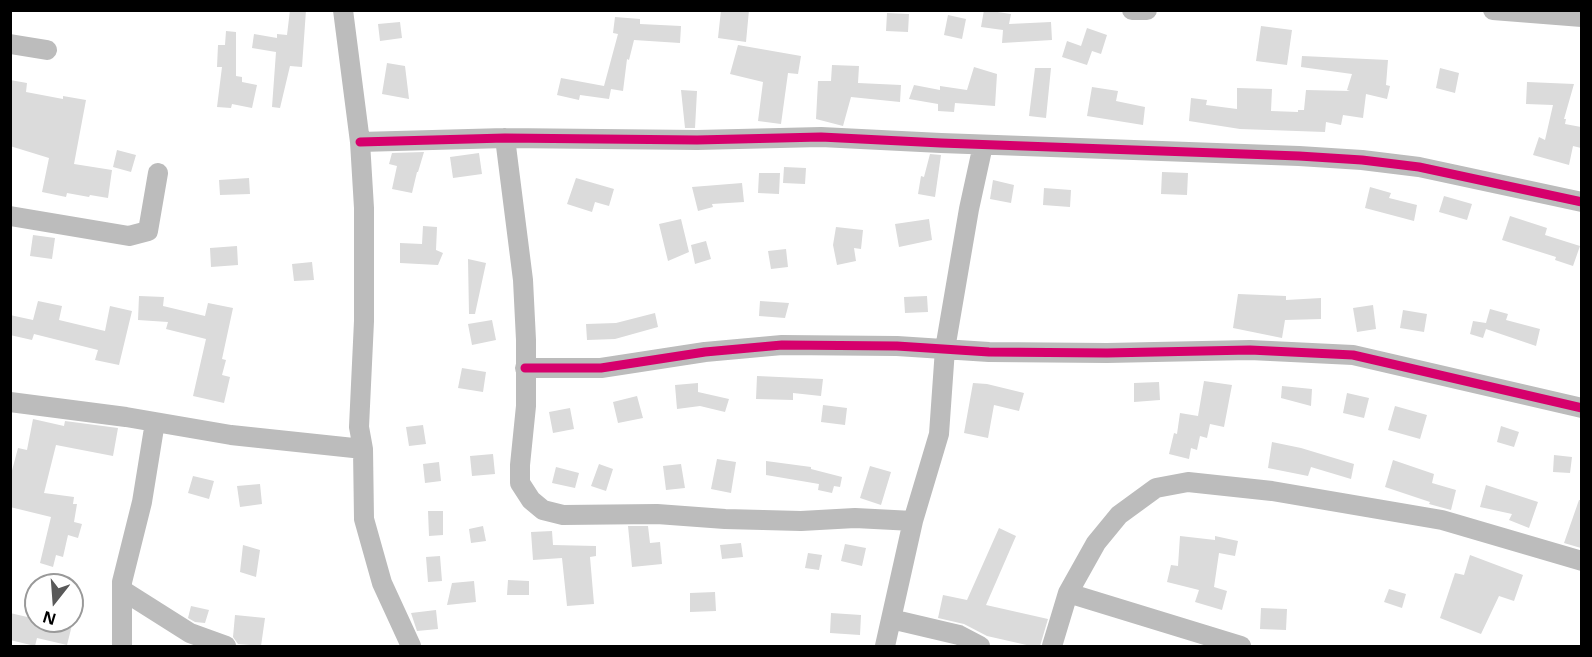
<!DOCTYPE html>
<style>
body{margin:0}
#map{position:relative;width:1592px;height:657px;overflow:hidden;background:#fff;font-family:"Noto Sans",sans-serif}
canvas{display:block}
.frame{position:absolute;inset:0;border:12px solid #000;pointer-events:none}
.north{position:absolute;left:24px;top:573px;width:60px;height:60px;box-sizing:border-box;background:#fff;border:2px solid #999;border-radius:50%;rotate:197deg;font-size:16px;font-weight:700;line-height:24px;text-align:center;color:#000}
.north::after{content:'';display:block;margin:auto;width:21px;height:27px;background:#595959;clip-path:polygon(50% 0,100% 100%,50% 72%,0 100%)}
</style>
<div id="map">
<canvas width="1592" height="657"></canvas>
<div class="frame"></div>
<div class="north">N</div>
</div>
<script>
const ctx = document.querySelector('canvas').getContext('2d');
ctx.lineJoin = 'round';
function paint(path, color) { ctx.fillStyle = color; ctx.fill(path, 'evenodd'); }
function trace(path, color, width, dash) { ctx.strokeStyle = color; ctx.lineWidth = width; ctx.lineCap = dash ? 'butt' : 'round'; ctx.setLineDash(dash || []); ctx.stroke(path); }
paint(new Path2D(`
 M290,10H306L302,67L290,66L280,108L272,107L276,52L252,48L254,34L277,38V34L287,35Z
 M721,10H749L746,42L718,38Z
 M984,10L1011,14L1009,24L1051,22L1052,40L1002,43L1003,30L981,27Z
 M887,13L909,14L908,32L886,31Z
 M948,15L966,19L962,39L944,35Z
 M615,17L640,19V24L681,26L680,43L634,40L629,60L627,59L623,91L611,89L609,99L580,95L579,100L557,95L561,78L604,86L618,34L613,33Z
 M400,22L402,38L380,41L378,24Z
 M1261,26L1292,30L1287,65L1256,61Z
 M1087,28L1107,35L1101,54L1092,51L1087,65L1062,57L1067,41L1081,46Z
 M226,31L236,32V76L242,77V82L257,85L252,108L232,104L231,108L217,107L222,67H217L218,45H225Z
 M738,45L801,56L798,74L788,73L781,124L758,121L763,82L730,74Z
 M1302,56L1388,60L1386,85L1390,86L1387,99L1366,94L1363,118L1343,115L1341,125L1326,122L1325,132L1240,129L1189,121L1191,98L1207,100L1206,105L1237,109V88L1272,89L1271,111L1298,112V110H1304L1306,90L1350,91L1347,90L1352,74L1301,67Z
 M387,63L405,66L409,99L382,94Z
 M832,65L859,66L858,83L901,85L900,102L851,97L843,126L816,119L818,81H831Z
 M974,67L997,74L995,106L955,103L954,112L938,111V104L909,99L914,85L940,90V86L967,90Z
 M1035,68H1051L1046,118L1029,116Z
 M1440,68L1459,73L1455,93L1436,88Z
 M10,80L27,83L26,92L63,99V96L86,100L74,164L112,170L108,198L90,195L89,197L67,193L66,197L42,192L49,158L10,146Z
 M1527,82L1574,84L1564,119H1566L1565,124L1581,127V148L1573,146L1569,165L1533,155L1539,137L1545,140L1553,105L1526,104Z
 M1092,87L1118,91L1116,101L1145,107L1143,125L1087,116Z
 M681,90L697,91L695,128H685Z
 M117,150L136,155L131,172L113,167Z
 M424,152L418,172H417L412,193L392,189L397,166L389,164L392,153Z
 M479,153L482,174L453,178L450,157Z
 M930,154L941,155L935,197L918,194L921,176L924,177Z
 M784,167L806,168L805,184L783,183Z
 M1162,172L1188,173L1187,195L1161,194Z
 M759,173H780L779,194L758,193Z
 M249,178L250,194L220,195L219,180Z
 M576,178L614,189L609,206L595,202L592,212L567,204Z
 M993,180L1014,185L1011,203L990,199Z
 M742,183L744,202L712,204L713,207L698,211L692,187Z
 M1370,187L1391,193L1389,198L1417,205L1414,221L1365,208Z
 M1044,188L1071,190L1070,207L1043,205Z
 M1444,196L1472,204L1467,220L1439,212Z
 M1510,216L1547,228L1545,235L1580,246L1573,266L1555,260L1556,257L1502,240Z
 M681,219L689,252L668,261L659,224Z
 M929,219L932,240L899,247L895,224Z
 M423,226L437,227L436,250L443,253L438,265L400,263V243L422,244Z
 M836,227L863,230L861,249L854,248L856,261L837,265L833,245Z
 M33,235L55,238L52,259L30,256Z
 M706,241L711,259L695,264L691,245Z
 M237,246L238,265L211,267L210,248Z
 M786,249L788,267L771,269L768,251Z
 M468,259L486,263L475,314H469Z
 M312,262L314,280L294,281L292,264Z
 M1238,294L1286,296V300L1321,298V319L1285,320L1282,338L1233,328Z
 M139,296L164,297L163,306L205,316L208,303L233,308L222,359L226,360L222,375L230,377L224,403L193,396L206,339L166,329L168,322L138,320Z
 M927,296L928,312L905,313L904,297Z
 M38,301L62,306L59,320L105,331L110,306L132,311L119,365L95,360L98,350L34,334L32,340L10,335V315L33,320Z
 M760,301L789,303L785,318L759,316Z
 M1373,305L1376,329L1357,332L1353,308Z
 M1490,309L1508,314L1506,320L1540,329L1536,346L1486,329L1483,338L1470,334L1473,321L1486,323Z
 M1403,310L1427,314L1424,332L1400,328Z
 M655,313L658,327L615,339L587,340L586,324L616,323Z
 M492,320L496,340L472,345L468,324Z
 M462,368L486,372L483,392L458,388Z
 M757,376L823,379L821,396L793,393V400L756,399Z
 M1204,381L1232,385L1224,427L1210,424L1207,438L1200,436L1197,450L1191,448L1189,459L1169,454L1174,433L1177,434L1180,413L1198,416Z
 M1159,382L1160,400L1134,402V383Z
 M698,383V392L729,399L725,412L700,406L677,409L675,385Z
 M973,383L987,384L1024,393L1019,411L994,405L988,438L964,433Z
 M1282,386L1312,389L1311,406L1281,398Z
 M1347,393L1369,398L1364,418L1343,413Z
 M637,396L643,418L618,423L613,402Z
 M823,405L847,408L845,425L821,422Z
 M1395,406L1427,415L1420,439L1388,430Z
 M570,408L574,429L553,433L549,412Z
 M33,419L64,426L65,421L118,428L113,456L56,445L44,493L74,497L73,504H77L74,522L82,524L78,538L68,535L63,557L56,555L53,567L40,563L51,517L10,507V478L18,448L27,450Z
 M423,425L426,444L409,446L406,427Z
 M1501,426L1519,432L1514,447L1497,442Z
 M1272,442L1301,448L1354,464L1351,479L1311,467L1308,476L1268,468Z
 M493,454L495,474L472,476L470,456Z
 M1554,455L1572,457L1570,473L1553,472Z
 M717,459L736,462L731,493L711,489Z
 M1393,460L1434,474L1432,483L1456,490L1451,510L1429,504L1430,502L1385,487Z
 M766,461L811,467V469L842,477L840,487L834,486L832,493L818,490L819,484L766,475Z
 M439,462L441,481L425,483L423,464Z
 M599,464L613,469L606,491L591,486Z
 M681,464L685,488L666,490L663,466Z
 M870,466L891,472L881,505L860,498Z
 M556,467L579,473L575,488L552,483Z
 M193,476L214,481L209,499L188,493Z
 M260,484L262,504L240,507L237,486Z
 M1486,485L1538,502L1529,528L1509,520L1512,514L1480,507Z
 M1579,500H1581V548L1564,543Z
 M428,511H443V535L429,536Z
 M483,526L486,541L471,543L469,529Z
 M628,526H648L650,543L660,542L662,564L632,567Z
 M999,528L1016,536L986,605L1048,619L1040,646H1031L987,636L964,624L938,618L943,595L967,600Z
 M552,531L553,545L596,546V556L590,557L594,604L567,606L562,558L533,560L531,532Z
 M1180,536L1215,540V536L1238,541L1235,556L1219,553L1214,587L1227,591L1222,610L1195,602L1199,590L1167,582L1171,565L1178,566Z
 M741,543L743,557L722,559L720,545Z
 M845,544L866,548L862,566L841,561Z
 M243,545L260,550L256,577L240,572Z
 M808,553L822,555L819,570L805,568Z
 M1470,555L1523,575L1514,601L1499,596L1481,634L1440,618L1455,573L1464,575Z
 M440,556L442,581L428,582L426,557Z
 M508,580L529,581V595H507Z
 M474,581L476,602L447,605L452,583Z
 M1389,589L1406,594L1402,608L1384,602Z
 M715,592L716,611L690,612V593Z
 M191,606L209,610L205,623L195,622L188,618Z
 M1261,608L1287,609L1286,630L1260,629Z
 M436,610L438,629L417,631L411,613Z
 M10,613L36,619V621H73L67,645L37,638L35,646L10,640Z
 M831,613L861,615L860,635L830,633Z
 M235,615L265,618L261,646L238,644L233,637Z`), '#dbdbdb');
trace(new Path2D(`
 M343,10L360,142L364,208V321L359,427L363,449L364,519L382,583L411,646
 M1132,10H1147
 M1493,10L1582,17
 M10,44L47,50
 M505,138L523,280L526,340V406L520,465V483L531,500L543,510L563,515L657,514L725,519L801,521L855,518L913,521
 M360,142L505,138L697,140L821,137L941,143L1299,156L1362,160L1419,167L1582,202
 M10,216L129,236L148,231L158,173
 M525,368H601L705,352L782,345L897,346L989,352L1107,353L1250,350L1353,355L1582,408
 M10,402L126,417L231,435L363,449
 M122,590L190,633L226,646
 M1068,593L1241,646
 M891,619L959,635L980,646
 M122,646V582L142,502L155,422
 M885,646L913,521L939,434L945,349L969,209L983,145
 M1052,646L1068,593L1096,543L1119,515L1156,488L1188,482L1272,491L1442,520L1582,561`), '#bcbcbc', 20);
trace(new Path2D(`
 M360,142L505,138L697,140L821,137L941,143L1299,156L1362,160L1419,167L1582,202
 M525,368H601L705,352L782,345L897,346L989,352L1107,353L1250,350L1353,355L1582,408`), '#d6006c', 9);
</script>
